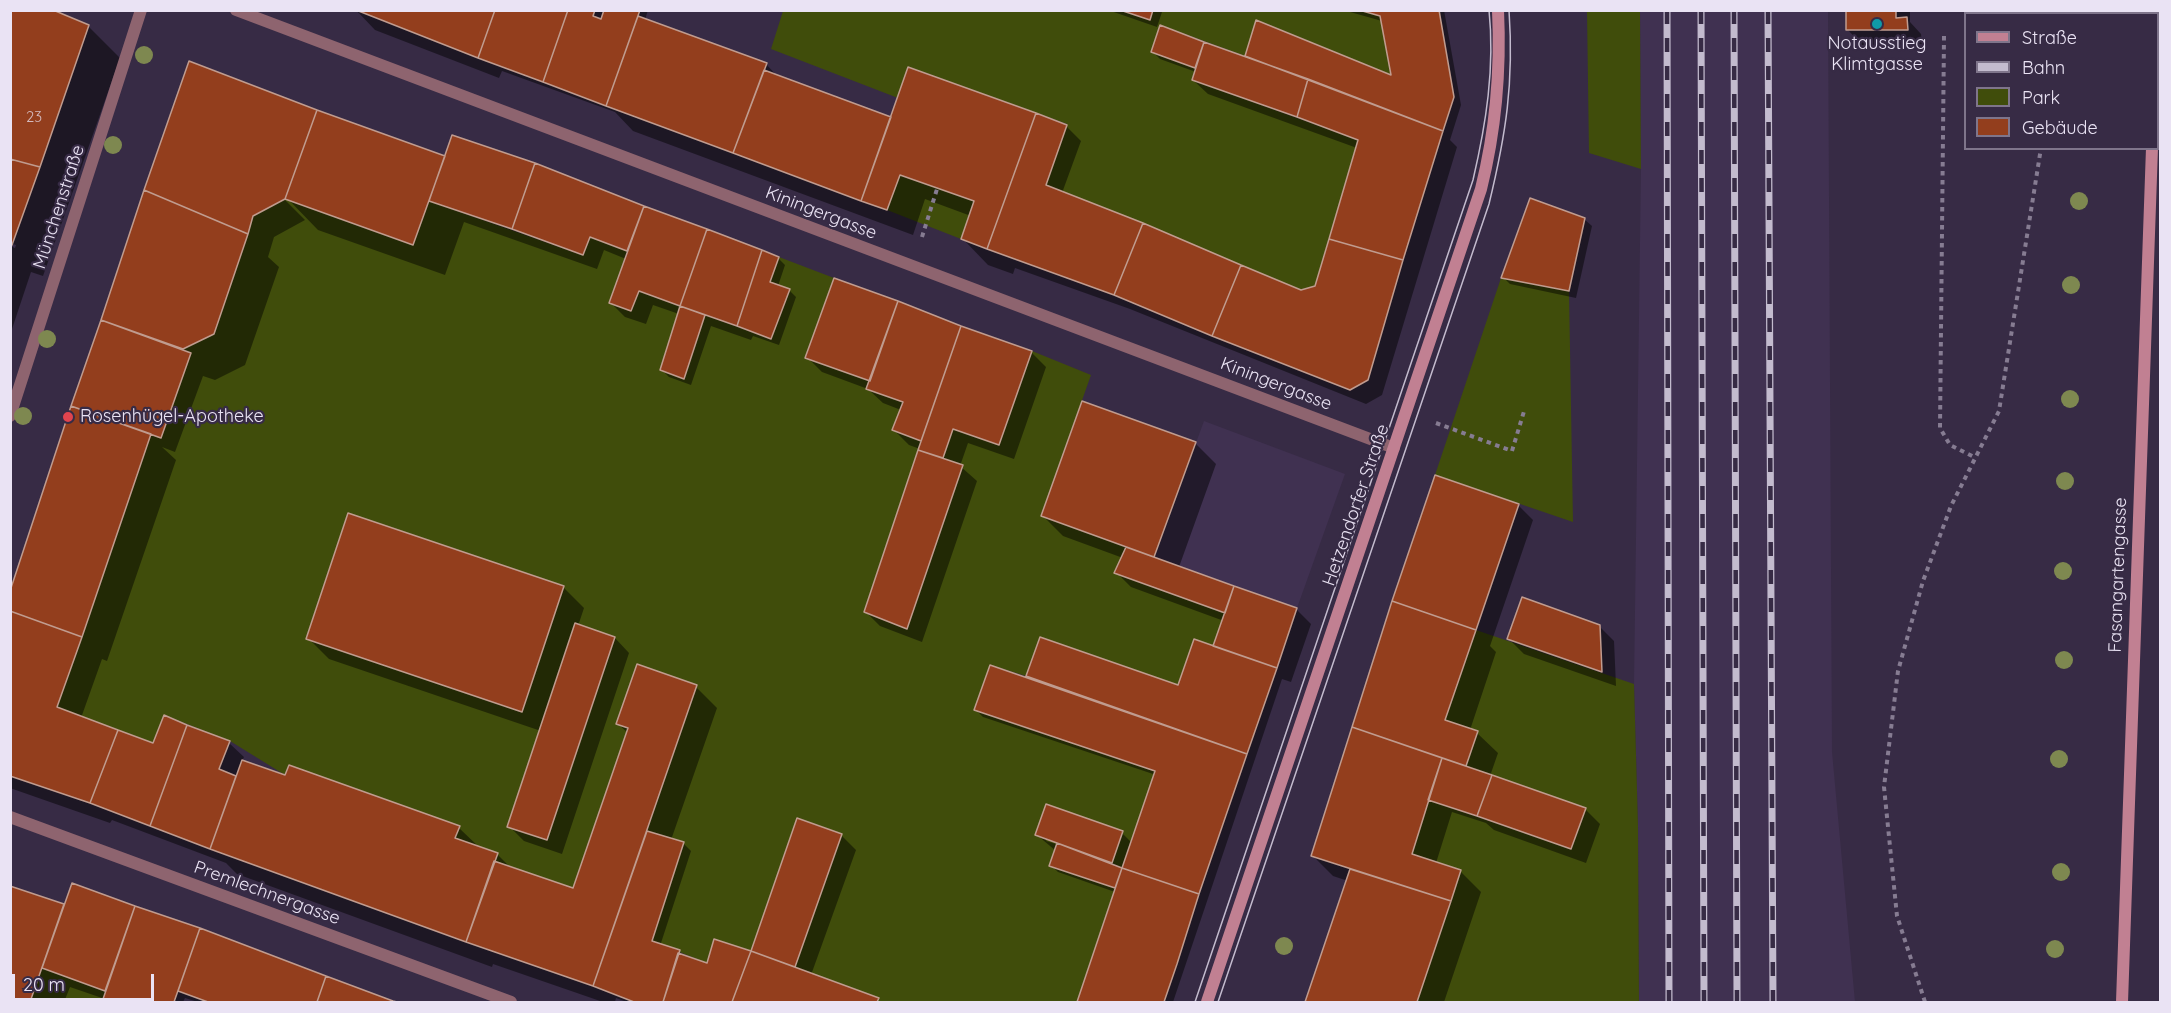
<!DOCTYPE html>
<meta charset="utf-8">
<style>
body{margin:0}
#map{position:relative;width:2171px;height:1013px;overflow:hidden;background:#372b45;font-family:Quicksand,sans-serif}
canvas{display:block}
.frame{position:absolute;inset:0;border:12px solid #eae3f4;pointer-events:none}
.legend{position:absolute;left:1964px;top:12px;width:195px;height:138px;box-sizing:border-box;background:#372b45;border:2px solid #7f758b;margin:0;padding:8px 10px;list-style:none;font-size:18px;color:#eae3f4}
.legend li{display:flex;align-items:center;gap:12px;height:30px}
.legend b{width:30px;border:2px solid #7f758b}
.scale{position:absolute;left:12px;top:974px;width:142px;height:27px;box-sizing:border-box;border:3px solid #eae3f4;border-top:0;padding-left:8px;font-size:18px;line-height:21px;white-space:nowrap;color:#eae3f4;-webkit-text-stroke:4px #372b45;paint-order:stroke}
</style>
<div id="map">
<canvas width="2171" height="1013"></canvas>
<div class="frame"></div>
<ul class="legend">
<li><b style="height:8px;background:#c18092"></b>Straße</li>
<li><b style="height:8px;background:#c3bbce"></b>Bahn</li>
<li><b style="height:16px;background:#404d0b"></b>Park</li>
<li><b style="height:16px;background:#933e1d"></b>Gebäude</li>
</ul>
<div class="scale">20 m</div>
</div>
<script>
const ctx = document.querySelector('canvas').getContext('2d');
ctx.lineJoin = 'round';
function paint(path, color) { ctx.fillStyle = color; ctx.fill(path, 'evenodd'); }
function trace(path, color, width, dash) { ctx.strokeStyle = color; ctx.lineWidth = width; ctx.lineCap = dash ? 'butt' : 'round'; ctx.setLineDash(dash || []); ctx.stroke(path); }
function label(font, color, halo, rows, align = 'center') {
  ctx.font = font + ' Quicksand,sans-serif'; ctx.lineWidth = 4.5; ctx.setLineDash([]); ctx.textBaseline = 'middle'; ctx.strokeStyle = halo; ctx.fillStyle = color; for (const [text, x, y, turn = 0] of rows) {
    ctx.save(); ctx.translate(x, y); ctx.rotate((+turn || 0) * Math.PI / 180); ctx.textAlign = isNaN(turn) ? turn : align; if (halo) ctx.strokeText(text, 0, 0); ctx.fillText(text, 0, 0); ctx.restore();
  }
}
paint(new Path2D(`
 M1640,11H1828L1832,752L1855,1002H1639L1638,826L1634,684L1641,169Z
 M1204,421L1345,474L1297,608L1154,557Z`), '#403151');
paint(new Path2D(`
 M1120,10L1150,20L1153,10H1359L1380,16L1391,75L1257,20L1245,56L1160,25L1151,52L1195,68L1192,80L1358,140L1315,286L1301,290L1046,185L1067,124L909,67L898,98L771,49L783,11Z
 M1587,11H1640L1641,169L1589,153Z
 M900,175L974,201L961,239L887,210Z
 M285,199L413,245L429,201L582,255L590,237L627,251L609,303L639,291L680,306L660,370L684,378L705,315L771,339L790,289L770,282L779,257L834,278L870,381L903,402L892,430L921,441L864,611L907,629L963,465L943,458L953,429L1032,351L1091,375L1041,516L1126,547L1115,573L1225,613L1213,646L1194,639L1178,685L1040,637L1026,676L990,665L975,710L1155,771L1122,868L1112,863L1046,805L1035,835L1057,843L1050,866L1115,888L1077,1002H877L879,998L795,967L842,834L798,818L751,951L714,939L707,963L652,941L684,842L647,831L697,686L617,724L628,728L573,888L494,861L455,838L460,827L289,765L285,775L230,741L164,715L153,743L57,707L151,434L161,437L191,353L183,349L214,334L253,216ZM348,513L564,586L522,711L306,638ZM575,623L615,637L547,840L508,827Z
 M1501,278L1569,291L1573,522L1435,475Z
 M1476,630L1634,684L1638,826L1639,1002H1417L1461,870L1412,854L1428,800L1571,849L1586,808L1466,766L1478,731L1445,720Z
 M42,968L105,991L103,1002H30Z`), '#404d0b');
paint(new Path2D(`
 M356,10H648L645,20L766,64L778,77L892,119L1066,126L1081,141L1062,193L1301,291L1316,287L1357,148L1208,94L1193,80L1196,72L1160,59L1152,51L1161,27L1253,62L1247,56L1393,77L1382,21L1343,10H1444L1461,105L1450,140L1457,147L1382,395L1366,404L1130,309L1015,268L1013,274L988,265L963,239L971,216L925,199L913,235L633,131L615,112L502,71L499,78L375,30Z
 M1108,10H1161L1162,12L1157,27Z
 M1848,10H1910V22L1921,34L1922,44L1862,45L1848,30Z
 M88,26L120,58L43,276L31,272L10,335V246L15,248L16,245L10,243Z
 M453,137L778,258L785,265L778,286L789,290L796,297L779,345L753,336L751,340L711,326L691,385L669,377L662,370L679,314L653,305L646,324L625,317L611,303L626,259L604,250L597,269L464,222L445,275L318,230L286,197H282L305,220L274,237L268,257L279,267L245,365L215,380L203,376L175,452L162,447L176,460L107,661L102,659L81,718L154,745L229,743L244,757L242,761L459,828L480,848L497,854L511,868L573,890L628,733L618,724L696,687L717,708L671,840L683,843L691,851L660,946L708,965L751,953L798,820L841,835L856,850L811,975L881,1002H627L616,998L615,1002H603L493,964L492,967L237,874L226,863L112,820L110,823L10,788V595L145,191L445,158Z
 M1584,219L1592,226L1576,298L1510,284L1503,277Z
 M835,280L1031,352L1046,367L1014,459L968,443L960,466L977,481L922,642L880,626L865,611L920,449L909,445L894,430L901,410L883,403L868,389L822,372L807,357Z
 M1195,443L1216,464L1179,567L1296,609L1311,624L1291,682L1282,679L1173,1002H1078L1115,892L1058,872L1051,865L1056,851L1037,835L1122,833L1132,843L1156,775L983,717L976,710L991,667L1027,678L1041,639L1179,687L1214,648L1224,621L1131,587L1116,572L1123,558L1063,536L1042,515ZM1047,838L1059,842V845L1046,841Z
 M1518,505L1533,520L1490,646L1496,652L1470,730L1477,733L1498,753L1490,776L1585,809L1600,824L1586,863L1494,830L1486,823L1452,812L1436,863L1461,872L1481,892L1444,1002H1306L1348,881L1333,876L1312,855L1394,602Z
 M563,587L584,608L578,626L615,638L629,653L562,854L524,841L509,826L541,731L329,659L308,638Z
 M1599,626L1614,641L1616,686L1524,654L1509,639Z
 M73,885L393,1002H198L185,998L183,1002H105V999L70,987L64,1002H10V887L65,908Z`), '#0007');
const building = new Path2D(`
 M10,10H53L89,25L40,167L10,159Z
 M356,10H495L478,58Z
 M495,10H568L543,82L478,58Z
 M568,10H595L593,16L601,19L604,10H640L606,106L543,82Z
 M1120,10H1153L1150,20Z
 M1359,10H1439L1454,97L1443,131L1245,56L1256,20L1391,75L1380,16Z
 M1846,10H1896V18L1907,17L1908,30H1846Z
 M638,16L767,63L733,153L606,106Z
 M1160,25L1204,42L1195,68L1151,52Z
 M1204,42L1308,79L1297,117L1192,80Z
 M189,61L317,110L285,199L253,216L248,234L144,190Z
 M908,67L1036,113L987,249L961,239L974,201L900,175L887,210L861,201Z
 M764,70L891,117L861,201L733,153Z
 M1308,79L1443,131L1403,260L1329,239L1358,140L1297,117Z
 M317,110L445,156L413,245L285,199Z
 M1036,113L1067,125L1046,185L1143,223L1114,295L987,249Z
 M452,135L535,163L512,229L429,201Z
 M10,159L40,167L12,245H10Z
 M535,163L644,206L627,251L590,237L583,255L512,229Z
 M144,190L248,234L214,334L183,349L101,320Z
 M1530,198L1585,218L1569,291L1501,278Z
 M644,206L707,229L680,306L639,291L631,311L609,303Z
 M1143,223L1241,265L1212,336L1114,295Z
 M707,229L762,250L737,326L680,306Z
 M1329,239L1403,260L1368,380L1350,390L1212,336L1241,265L1301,290L1315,286Z
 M762,250L779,257L770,282L790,289L771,339L737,326Z
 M834,278L898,301L870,381L805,358Z
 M898,301L961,326L921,441L892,430L903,402L866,389Z
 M680,306L705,315L684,379L660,370Z
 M101,320L191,353L161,438L71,406Z
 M961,326L1032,351L999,445L953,429L943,458L918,450Z
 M1082,401L1196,442L1154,557L1041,516Z
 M71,406L151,434L82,637L10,611V591Z
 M918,450L963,465L907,629L864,612Z
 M1435,475L1519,504L1476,630L1392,601Z
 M348,513L564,586L522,712L306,639Z
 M1126,547L1234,586L1225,613L1114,573Z
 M1234,586L1297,608L1277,668L1213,646Z
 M1522,597L1600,625L1602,672L1507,639Z
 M1392,601L1476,630L1445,720L1478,731L1466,766L1352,727Z
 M10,611L82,637L57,707L118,730L90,803L10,776Z
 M575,623L615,637L547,840L507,827Z
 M1040,637L1178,685L1194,639L1277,668L1247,754L1026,676Z
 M637,664L697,685L593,986L466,942L494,861L573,888L628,728L616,724Z
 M990,665L1247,754L1199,894L1122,868L1155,771L974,710Z
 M164,715L187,725L150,826L90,803L118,730L153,743Z
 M187,725L230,741L219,769L236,776L210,849L150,826Z
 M1352,727L1442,758L1412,854L1461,870L1451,901L1311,856Z
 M1442,758L1492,775L1477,816L1428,800Z
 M242,760L285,775L289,765L460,826L455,838L498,853L466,942L210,849Z
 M1492,775L1586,808L1571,849L1477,816Z
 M1046,804L1123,831L1112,863L1035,835Z
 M797,818L842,834L795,967L751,951Z
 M647,831L684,842L652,941L680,950L663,1002H634L593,986Z
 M1057,843L1122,868L1115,888L1049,866Z
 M1122,868L1199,894L1177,964L1164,1002H1077Z
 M1350,869L1451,901L1417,1002H1305Z
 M72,883L135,906L105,991L42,968Z
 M10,886L64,904L30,1002H10Z
 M135,906L200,928L174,1002H102Z
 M200,928L326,976L317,1002H208L178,991Z
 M714,939L751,951L732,1002H663L678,953L707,963Z
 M751,951L879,998L877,1002H732Z
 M326,976L393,1001L397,1002H317Z`);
paint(building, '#933e1d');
trace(building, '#c09c8f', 1.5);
trace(new Path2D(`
 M2039,10V14
 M1944,36L1940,428L1950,445L1974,457
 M922,237L937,189
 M1436,423L1512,451L1525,408
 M1925,1002L1897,916L1884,787L1898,671L1923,581L1951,506L1999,411L2041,148`), '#867c92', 4, [4.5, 4.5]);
trace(new Path2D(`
 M236,10L1394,448
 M10,416L141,10
 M10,817L511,1002`), '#8e646f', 12);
trace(new Path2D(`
 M2158,104L2160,83
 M1207,1002L1481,189C1496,129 1501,72 1498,10
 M2122,1002L2152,148`), '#c18092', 12);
trace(new Path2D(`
 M1195,1002L1473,180C1486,124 1495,68 1489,10
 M1218,1002L1489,204C1506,134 1514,83 1509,10`), '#c3bbce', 1.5);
const rail = new Path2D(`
 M1667,10L1669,1002
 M1701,10L1704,1002
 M1734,10L1737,1002
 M1768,10L1773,1002`);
trace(rail, '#c3bbce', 7);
trace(rail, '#372b45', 4.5, [14]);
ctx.fillStyle = '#7e8850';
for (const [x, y] of [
 [144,55],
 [113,145],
 [2079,201],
 [2071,285],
 [47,339],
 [2070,399],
 [23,416],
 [2065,481],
 [2063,571],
 [2064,660],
 [2059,759],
 [2061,872],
 [1284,946],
 [2055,949]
]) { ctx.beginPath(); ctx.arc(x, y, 9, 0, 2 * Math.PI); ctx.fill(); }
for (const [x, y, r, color] of [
 [1877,24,6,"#0f9aa8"],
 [68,417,6,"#e0444e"]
]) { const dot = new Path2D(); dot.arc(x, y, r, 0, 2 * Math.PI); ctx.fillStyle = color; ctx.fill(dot); trace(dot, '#372b45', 2); }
label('15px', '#d4babe', null, [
 ["23",34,117]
]);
label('18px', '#eae3f4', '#372b45', [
 ["Notausstieg",1877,44],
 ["Klimtgasse",1877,65],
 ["Rosenhügel-Apotheke",80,417,"left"]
]);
label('18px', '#eae3f4', '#372b45', [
 ["Münchenstraße",59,207,-72],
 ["Kiningergasse",821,213,21],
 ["Kiningergasse",1276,384,21],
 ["Hetzendorfer Straße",1356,505,-71],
 ["Fasangartengasse",2118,575,-88],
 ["Premlechnergasse",267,893,20]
]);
</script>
